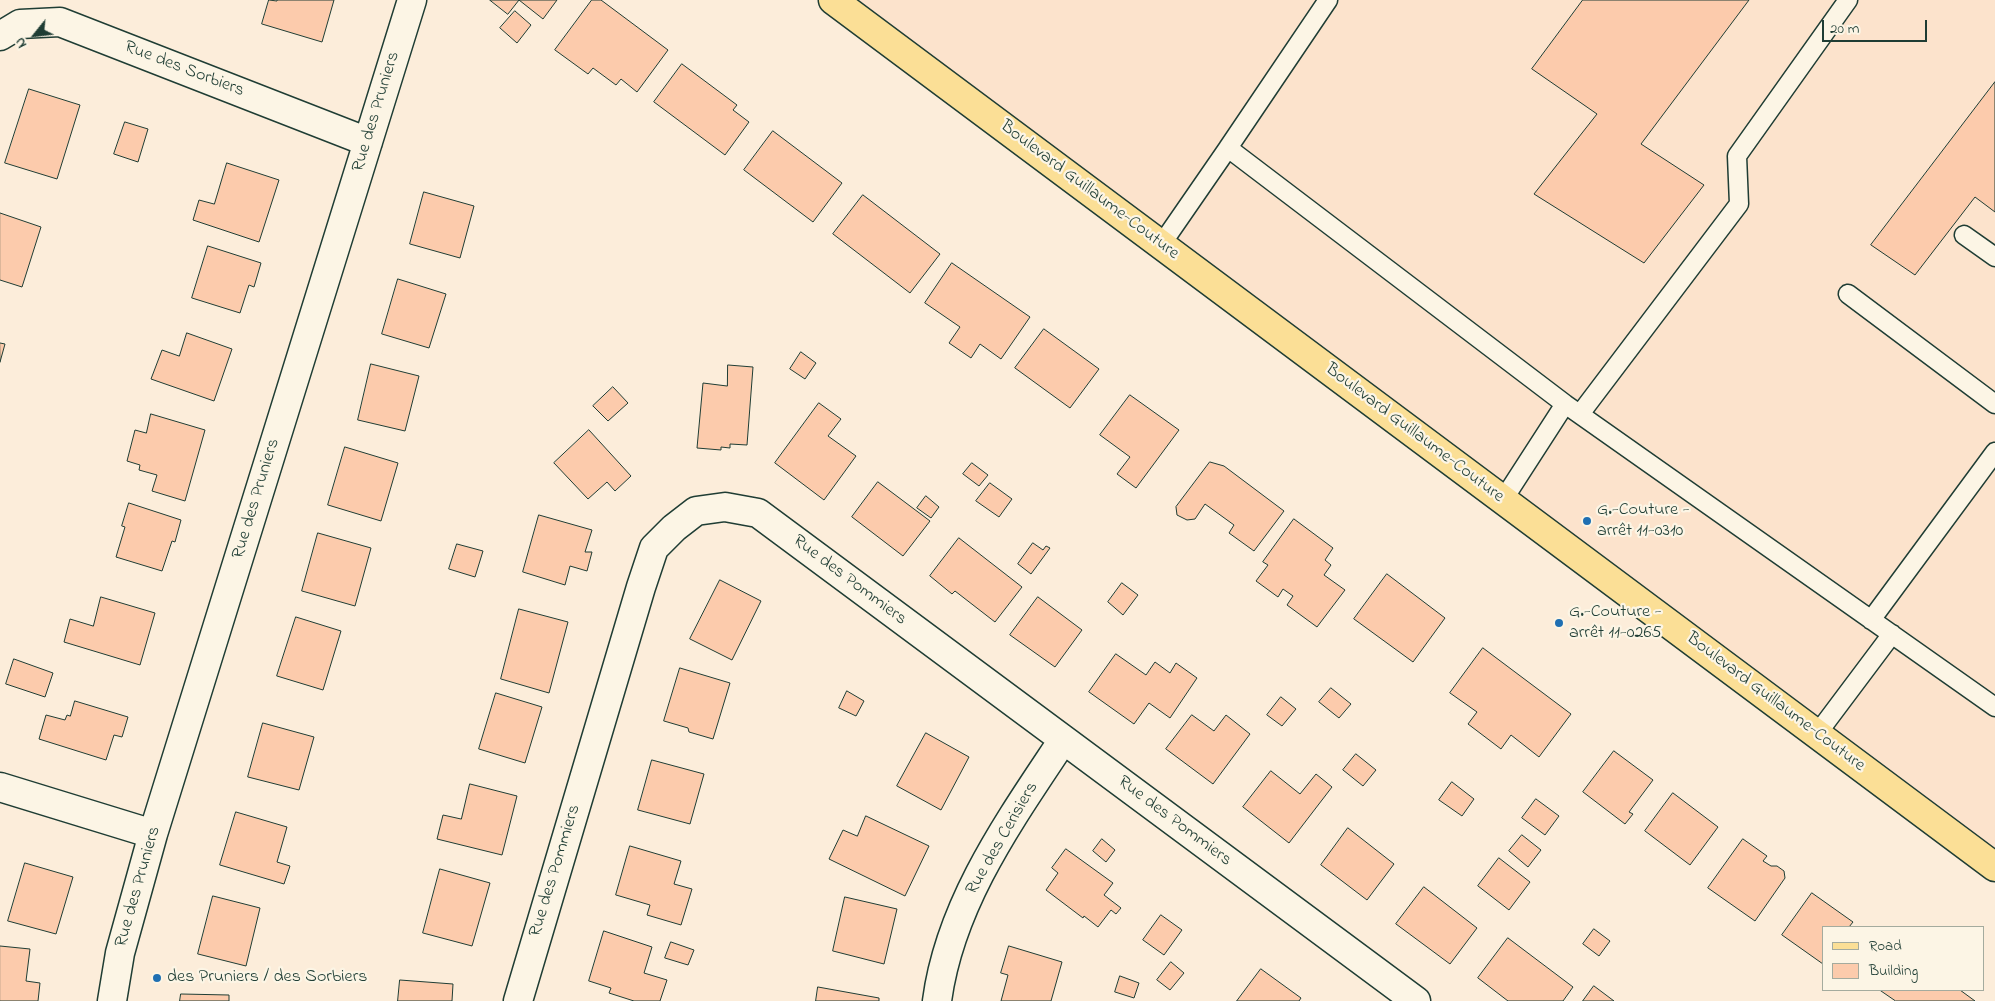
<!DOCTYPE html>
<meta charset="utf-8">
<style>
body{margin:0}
#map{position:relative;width:1995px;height:1001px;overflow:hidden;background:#fcedda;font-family:"Indie Flower",sans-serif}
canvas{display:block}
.legend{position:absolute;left:1822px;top:926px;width:162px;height:65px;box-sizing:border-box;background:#fcf5e5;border:1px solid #a4ab9e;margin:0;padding:6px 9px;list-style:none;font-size:15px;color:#1f3d34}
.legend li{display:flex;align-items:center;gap:10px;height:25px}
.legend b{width:25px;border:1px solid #a4ab9e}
.north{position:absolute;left:10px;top:10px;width:50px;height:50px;-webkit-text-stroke:4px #fcf5e5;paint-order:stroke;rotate:241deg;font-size:14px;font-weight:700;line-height:20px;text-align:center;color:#1f3d34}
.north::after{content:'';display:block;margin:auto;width:18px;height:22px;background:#1f3d34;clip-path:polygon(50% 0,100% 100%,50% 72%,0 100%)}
.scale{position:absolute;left:1822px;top:20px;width:105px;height:22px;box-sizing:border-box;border:2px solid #1f3d34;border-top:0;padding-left:6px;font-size:15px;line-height:18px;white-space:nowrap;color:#1f3d34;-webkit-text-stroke:4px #fcf5e5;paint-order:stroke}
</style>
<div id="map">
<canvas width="1995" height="1001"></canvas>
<ul class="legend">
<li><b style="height:6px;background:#fbdf96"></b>Road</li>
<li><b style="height:14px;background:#fccbac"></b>Building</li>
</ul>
<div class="north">N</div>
<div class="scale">20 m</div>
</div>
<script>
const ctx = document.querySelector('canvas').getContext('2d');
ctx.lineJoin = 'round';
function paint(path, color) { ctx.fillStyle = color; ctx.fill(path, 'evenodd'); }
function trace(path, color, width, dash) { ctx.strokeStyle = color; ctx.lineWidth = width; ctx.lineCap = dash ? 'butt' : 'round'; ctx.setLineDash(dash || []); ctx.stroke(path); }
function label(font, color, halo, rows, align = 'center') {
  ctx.font = font + ' "Indie Flower",sans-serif'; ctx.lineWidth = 4.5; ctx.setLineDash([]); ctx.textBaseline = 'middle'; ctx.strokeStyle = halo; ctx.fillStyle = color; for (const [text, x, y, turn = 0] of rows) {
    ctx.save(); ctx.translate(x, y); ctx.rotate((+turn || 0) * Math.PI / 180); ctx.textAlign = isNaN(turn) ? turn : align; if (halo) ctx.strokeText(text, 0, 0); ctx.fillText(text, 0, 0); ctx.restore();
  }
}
paint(new Path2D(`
 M833,0H1995V867Z`), '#fce3cc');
const building = new Path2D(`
 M269,0L277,1V0H334L322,42L262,24Z
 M490,0H557L543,19L519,0L508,14Z
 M592,0H601L668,50L637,92L621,79L616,85L593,68L588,74L555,50Z
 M1583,0H1749L1641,144L1704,185L1644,263L1534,194L1597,114L1532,69Z
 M515,11L531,25L517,43L500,28Z
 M682,64L737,105L733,110L749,122L725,155L654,102Z
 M1995,82V212L1975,197L1915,275L1871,245Z
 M29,89L80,105L57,179L5,163Z
 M125,122L148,129L138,162L114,154Z
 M773,131L842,183L813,222L744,170Z
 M227,163L279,180L259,242L193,220L199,200L214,204Z
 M424,192L474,206L460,258L410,244Z
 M863,195L940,254L910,293L833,234Z
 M0,213L41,227L22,287L0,280Z
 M208,246L261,263L254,287L249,285L240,313L192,298Z
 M952,263L1030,317L1001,359L980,344L971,358L949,343L960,327L925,303Z
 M398,279L446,294L429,348L382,334Z
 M1044,329L1099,369L1070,408L1015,368Z
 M187,333L232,349L214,401L151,379L162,350L179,356Z
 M0,343L5,344L0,362Z
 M801,352L816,363L805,379L790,369Z
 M371,364L419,376L405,431L358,420Z
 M728,365L753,367L747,445L730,444V448L721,447V450L697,448L703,383L727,386Z
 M613,387L628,403L608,421L593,406Z
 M1130,395L1179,430L1136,488L1117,474L1130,457L1100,435Z
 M819,403L841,419L828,436L856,456L824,500L775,463Z
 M151,414L205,430L185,501L152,491L157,475L139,470L140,465L127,461L135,430L146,433Z
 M589,430L631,476L615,491L607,482L588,499L554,463Z
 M345,447L398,463L381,521L328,505Z
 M1210,462L1224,466L1284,511L1254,551L1229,533L1234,525L1205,504L1195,519L1187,520L1177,515L1176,507Z
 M972,463L988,475L979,486L963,474Z
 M878,482L930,521L903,556L852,517Z
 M990,483L1012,499L999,517L976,501Z
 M926,496L939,507L931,518L917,508Z
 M129,503L181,520L175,542L172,541L162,571L116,557L125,527L122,526Z
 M539,515L592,530L585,552H592L587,571L570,566L565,585L523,572Z
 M1294,519L1333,548L1325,560L1331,565L1324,575L1345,590L1317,627L1287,605L1293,596L1283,589L1278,597L1256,581L1268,565L1263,562Z
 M318,533L371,548L355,606L302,591Z
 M959,538L1022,587L995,622L955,591L952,594L930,576Z
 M1033,543L1043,550L1046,546L1050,548L1031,574L1018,564Z
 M457,544L483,551L475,577L449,569Z
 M1387,574L1445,618L1413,662L1354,619Z
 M720,580L761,601L732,660L690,639Z
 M1122,583L1138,595L1123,615L1108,602Z
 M101,597L155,613L140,665L64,642L70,619L93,626Z
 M1038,597L1082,630L1055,667L1010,635Z
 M519,609L568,622L549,693L501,679Z
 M296,617L341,631L323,690L277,676Z
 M1483,648L1571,714L1539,757L1511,735L1501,749L1468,724L1477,712L1450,693Z
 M1116,654L1146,675L1155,662L1170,673L1176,663L1197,678L1170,718L1149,703L1134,724L1089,692Z
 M14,659L53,673L45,697L6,684Z
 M680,668L730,683L713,739L689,732L688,728L664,721Z
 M1331,688L1351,704L1339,718L1319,702Z
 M847,691L864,701L856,716L839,708Z
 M496,693L542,707L525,763L479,749Z
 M1281,697L1296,709L1282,726L1267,715Z
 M75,701L128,717L122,737L114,735L106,760L39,739L46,715L65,720L67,715L70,716Z
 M1192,715L1214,731L1226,715L1250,734L1213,784L1166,749Z
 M263,723L314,737L299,790L248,777Z
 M926,733L969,757L941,810L897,786Z
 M1614,751L1653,780L1629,812L1633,814L1625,824L1583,792Z
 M1356,754L1376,770L1363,786L1343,770Z
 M652,760L704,774L690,824L638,810Z
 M1271,771L1300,794L1316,774L1332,787L1289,843L1243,807Z
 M1452,782L1474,799L1462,816L1439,800Z
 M470,784L517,796L502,855L437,839L443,815L461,819Z
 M1673,793L1718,827L1690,865L1645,831Z
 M1536,799L1559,816L1545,835L1522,818Z
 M236,812L287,827L277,862L290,866L284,884L220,865Z
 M866,816L929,846L905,896L829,859L843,830L857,836Z
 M1348,828L1394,864L1367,900L1321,865Z
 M1522,835L1541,850L1528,867L1509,851Z
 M1102,839L1115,850L1106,862L1093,851Z
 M1743,839L1767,856L1763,861L1771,866H1777L1784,871L1785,878L1755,921L1708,888Z
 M630,846L681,861L674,884L692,889L681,925L647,915L650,905L616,895Z
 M1066,849L1113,883L1104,895L1121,908L1116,914L1111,910L1098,927L1084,916L1083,918L1046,890L1058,873L1052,868Z
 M1499,858L1530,882L1509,910L1478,886Z
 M25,863L73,877L56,934L8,921Z
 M440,869L490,883L472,946L423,933Z
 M1424,887L1477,928L1450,964L1396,924Z
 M1812,893L1853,922L1849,927H1824L1823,964L1782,935Z
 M213,896L260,908L246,966L198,954Z
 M845,897L897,909L884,964L833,951Z
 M1161,915L1182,930L1164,955L1143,940Z
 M1594,929L1610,941L1599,956L1583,944Z
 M604,931L652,947L644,973L667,980L660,1001H634L609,993L611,988L589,981Z
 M1508,938L1573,987L1563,1001H1508L1478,978Z
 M671,942L694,950L688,965L665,958Z
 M0,946L30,949L26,981L40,983L38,1001H0Z
 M1009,946L1062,962L1051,1001H1001L1008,975L1001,973Z
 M1171,962L1184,973L1170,990L1157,980Z
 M1261,969L1301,998L1299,1001H1237Z
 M1120,976L1139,983L1134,998L1115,992Z
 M400,980L453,984L452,1001H398Z
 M1594,986L1614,1001H1583Z
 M818,987L879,998V1001H816Z
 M1880,990H1960L1975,1001H1896Z
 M181,994L229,995V1001H180Z`);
paint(building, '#fccbac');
trace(building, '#1f3d34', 1);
const service = new Path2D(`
 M1328,0L1228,148L1565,404L1995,707
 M1964,235L1995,257
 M1161,245L1228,148
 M1848,294L1995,404
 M1580,414L1739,204L1737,156L1848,0
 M1503,500L1565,404
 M1871,620L1995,452
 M1817,734L1892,634`);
const minor = new Path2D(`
 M0,36L20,24L60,22L368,142
 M0,787L153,834
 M112,1001L120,953L153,834L412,0
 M518,1001L641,587L654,548L674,528L696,511L725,507L758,513L1416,1001
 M937,1001C950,903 1010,820 1063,740`);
const primary = new Path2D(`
 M833,0L1995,867`);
trace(service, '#1f3d34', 21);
trace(minor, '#1f3d34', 31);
trace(primary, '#1f3d34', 31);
trace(service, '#fcf5e5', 18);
trace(minor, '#fcf5e5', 28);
trace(primary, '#fbdf96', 28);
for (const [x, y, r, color] of [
 [1587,521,5,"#1f6fb2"],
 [1559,623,5,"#1f6fb2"],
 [157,978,5,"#1f6fb2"]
]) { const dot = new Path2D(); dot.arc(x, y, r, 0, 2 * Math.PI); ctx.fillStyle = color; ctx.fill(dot); trace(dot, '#fcf5e5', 2); }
label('18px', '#1f3d34', '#fcf5e5', [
 ["Rue des Sorbiers",184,70,21],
 ["Rue des Pruniers",377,112,-73],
 ["Boulevard Guillaume-Couture",1089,191,37],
 ["Boulevard Guillaume-Couture",1414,434,37],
 ["Rue des Pruniers",257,499,-73],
 ["Rue des Pommiers",849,581,37],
 ["Boulevard Guillaume-Couture",1775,703,37],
 ["Rue des Pommiers",1174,822,37],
 ["Rue des Cerisiers",1003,839,-60],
 ["Rue des Pommiers",556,871,-73],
 ["Rue des Pruniers",139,887,-74]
]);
label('18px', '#1f3d34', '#fcf5e5', [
 ["G.-Couture -",1597,511],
 ["arrêt 11-0310",1597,532],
 ["G.-Couture -",1569,613],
 ["arrêt 11-0265",1569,634],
 ["des Pruniers / des Sorbiers",167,978]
], 'left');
</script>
